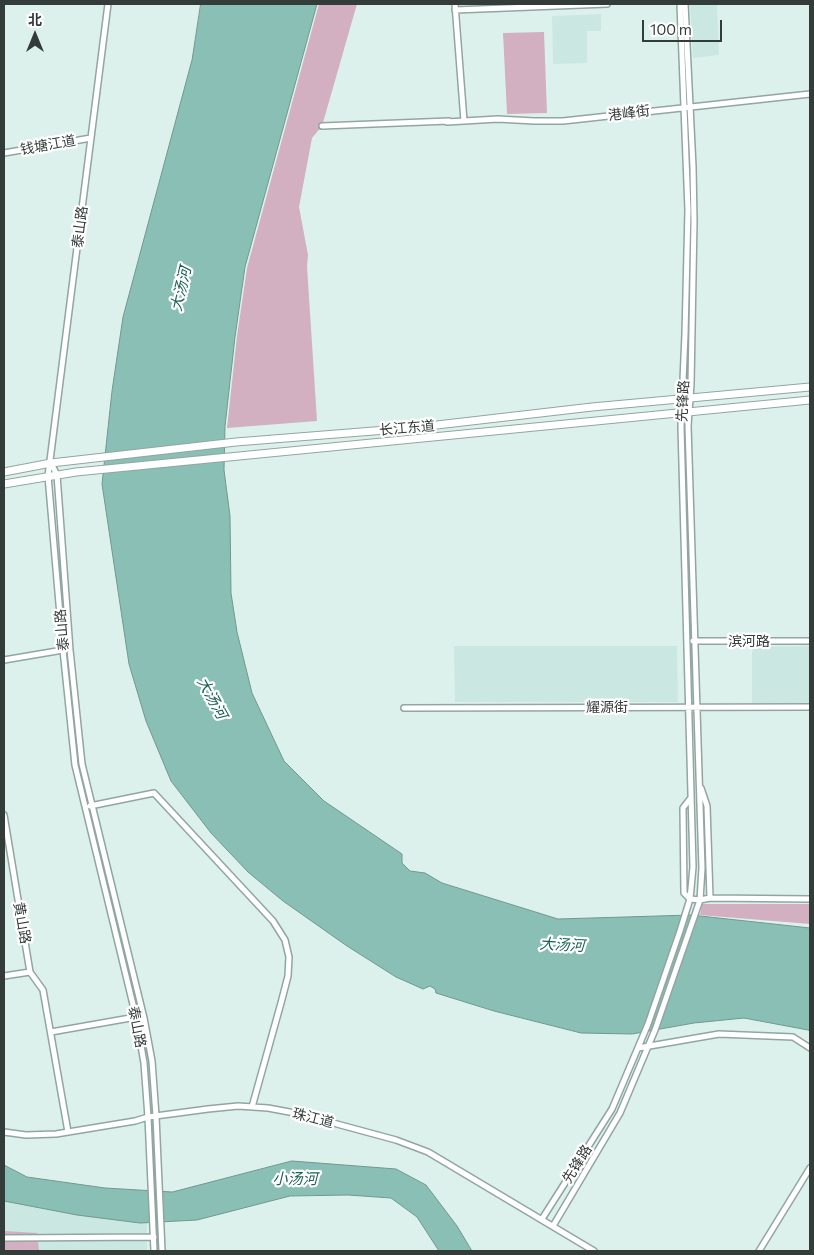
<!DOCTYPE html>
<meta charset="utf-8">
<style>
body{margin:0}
#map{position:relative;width:814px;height:1255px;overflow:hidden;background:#ddf1ec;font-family:Commissioner,"Noto Sans SC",sans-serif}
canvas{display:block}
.frame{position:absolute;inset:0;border:5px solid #343c3a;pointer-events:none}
.north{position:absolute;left:10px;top:10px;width:50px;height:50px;-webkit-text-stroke:4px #fff;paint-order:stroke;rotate:0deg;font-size:14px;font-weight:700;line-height:20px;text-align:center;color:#343c3a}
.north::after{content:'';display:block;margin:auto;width:18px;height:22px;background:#343c3a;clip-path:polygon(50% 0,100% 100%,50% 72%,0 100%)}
.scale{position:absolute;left:642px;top:20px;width:80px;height:22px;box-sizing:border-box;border:2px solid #343c3a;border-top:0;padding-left:6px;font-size:15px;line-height:18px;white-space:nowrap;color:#343c3a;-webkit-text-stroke:4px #fff;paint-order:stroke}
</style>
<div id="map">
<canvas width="814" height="1255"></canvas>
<div class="frame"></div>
<div class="north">北</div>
<div class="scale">100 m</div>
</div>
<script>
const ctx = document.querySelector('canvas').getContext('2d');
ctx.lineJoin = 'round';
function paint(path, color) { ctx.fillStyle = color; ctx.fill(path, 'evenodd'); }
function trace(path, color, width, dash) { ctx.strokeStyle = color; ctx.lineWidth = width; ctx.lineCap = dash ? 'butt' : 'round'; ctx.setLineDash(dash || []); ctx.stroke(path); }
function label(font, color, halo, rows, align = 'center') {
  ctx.font = font + ' Commissioner,"Noto Sans SC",sans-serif'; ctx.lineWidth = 4.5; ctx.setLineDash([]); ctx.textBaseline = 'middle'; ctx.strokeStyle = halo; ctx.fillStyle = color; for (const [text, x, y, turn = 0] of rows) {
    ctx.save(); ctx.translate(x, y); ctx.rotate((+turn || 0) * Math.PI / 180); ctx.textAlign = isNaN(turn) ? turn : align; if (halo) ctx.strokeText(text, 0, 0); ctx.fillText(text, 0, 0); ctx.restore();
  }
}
paint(new Path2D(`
 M690,4H717L719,55L693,58Z
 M601,14V31H587V63L553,64L552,16Z
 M454,646H677L678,702H455Z
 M810,646V705H752V647Z
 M4,1197L147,1219V1251H4Z`), '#cae8e1');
paint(new Path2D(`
 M319,4H357L322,126L312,138L299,207L308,255L307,266L317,421L227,428L237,336L247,268Z
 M544,32L547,113L507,114L503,33Z
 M702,904H810V924L700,915Z
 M4,1231L37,1233L39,1251H4Z`), '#d3afc2');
const water = new Path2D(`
 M201,4H317L245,267L235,337L225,426L224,470L230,516L231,593L237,632L252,693L284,761L324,801L402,854V863L410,871L425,873L442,883L558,919L691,915L810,928V1031L808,1030L744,1018L694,1023L632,1034L581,1033L494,1011L436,993L435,989L430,986L423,989L396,977L347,946L283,901L248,872L211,833L171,781L146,721L129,664L102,484L112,391L123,317L192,60Z
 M292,1161L396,1169L426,1185L457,1226L472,1251H439L417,1217L391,1198L348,1195L290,1196L197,1220L140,1223L77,1215L4,1201V1165L27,1177L105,1188L172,1192Z`);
paint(water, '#89bfb4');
trace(water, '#70988f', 1);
const minor = new Path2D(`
 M108,4L48,476L63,650L75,765L136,1017L144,1063L148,1117L154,1251
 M455,4L464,121H462
 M455,10L607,4
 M447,122L498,119L534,121H563L810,94
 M322,126L449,121
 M4,153L91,138
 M51,463L57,475L70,650L82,764L144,1018L152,1061L156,1116L162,1251
 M693,641H810
 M4,660L63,650
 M404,708L810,707
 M701,788L707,806L710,898
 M90,806L154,793L273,921L285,940L289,957L288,976L281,1003L252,1107
 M4,815L30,972L43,990L68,1132
 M690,899L700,900L710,898L810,899
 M690,899L684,893L683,808L690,799
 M4,976L30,972
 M51,1032L136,1017
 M638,1048L719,1034L793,1037L810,1048
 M4,1132L26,1135L56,1134L135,1121L148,1117L208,1109L238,1106L268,1108L300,1114L396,1140L428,1152L594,1251
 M542,1219L612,1109L648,1024L680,931L690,899L693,867L681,427L685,334L688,210L680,4
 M553,1226L620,1113L655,1030L700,900L702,868L688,426L691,384L694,221L693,167L685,4
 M4,1238L154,1237
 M759,1251L810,1168`);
const major = new Path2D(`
 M4,472L51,463L236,442L411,428L592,407L810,387
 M4,484L76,472L810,400`);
trace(minor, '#92a6a1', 8);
trace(major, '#92a6a1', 9);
trace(minor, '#fff', 5);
trace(major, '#fff', 7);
label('14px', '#343c3a', '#fff', [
 ["港峰街",629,113,-7],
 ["钱塘江道",48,145,-10],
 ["泰山路",80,227,-83],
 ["先锋路",683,401,-87],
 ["长江东道",407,428,-5],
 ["泰山路",62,630,-95],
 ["滨河路",749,641],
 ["耀源街",607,707],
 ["黄山路",22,923,80],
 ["泰山路",137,1027,79],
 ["珠江道",313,1118,14],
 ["先锋路",577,1164,-58]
]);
label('italic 15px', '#1c6357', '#fff', [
 ["大汤河",181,289,-77],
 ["大汤河",212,698,61],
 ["大汤河",562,945,3],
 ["小汤河",295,1179]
]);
</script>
